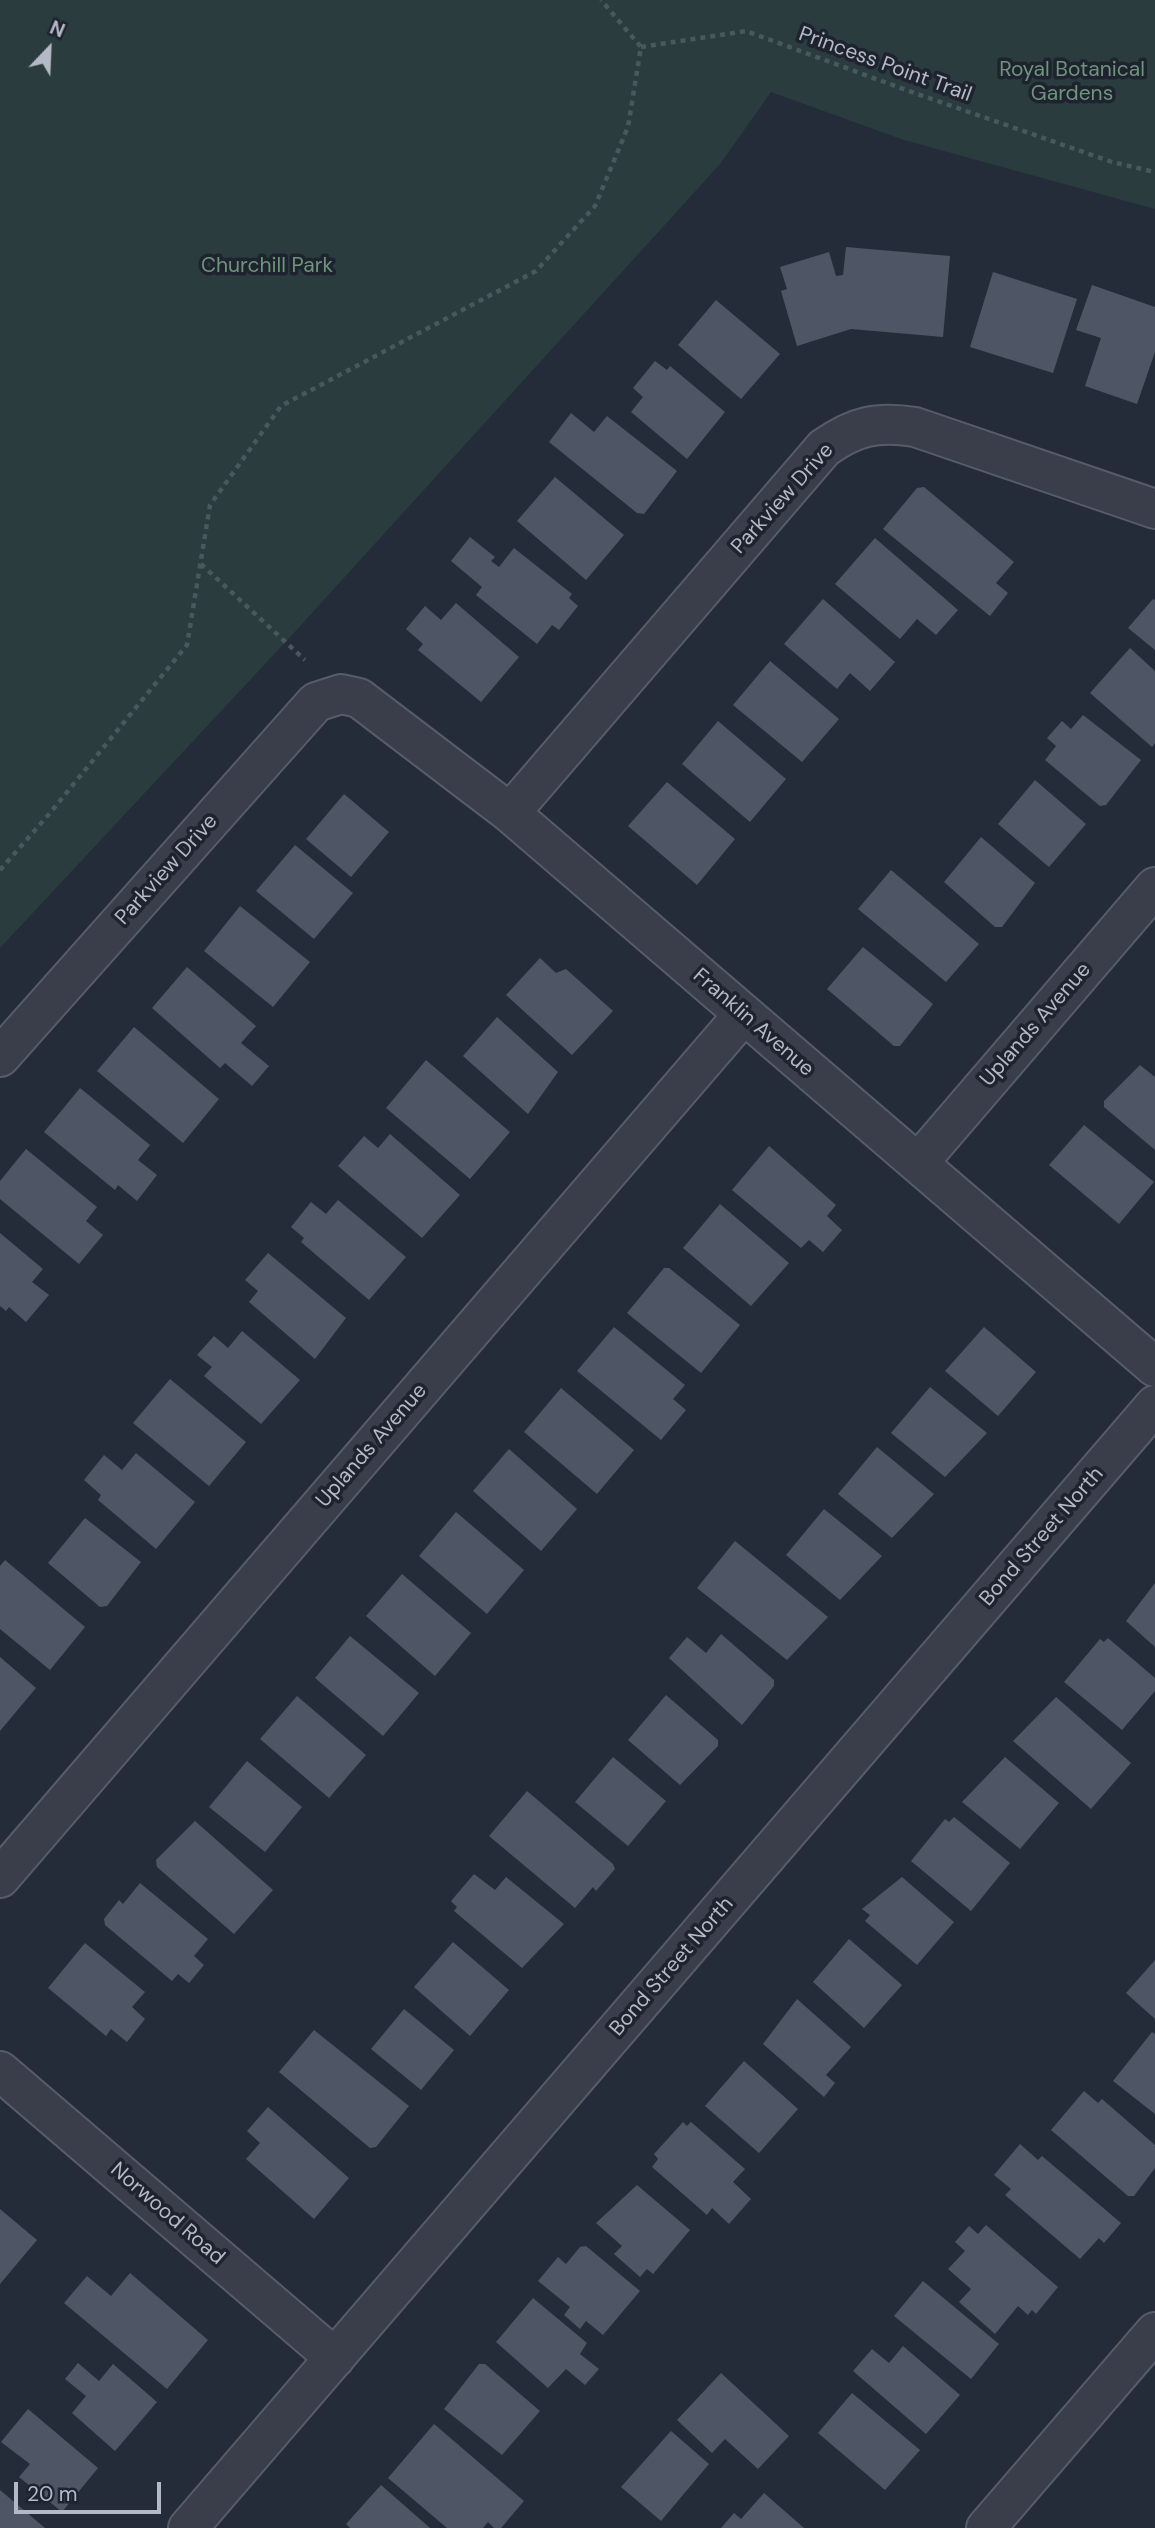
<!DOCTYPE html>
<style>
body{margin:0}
#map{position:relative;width:1155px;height:2528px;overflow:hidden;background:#252c39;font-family:"DM Sans",sans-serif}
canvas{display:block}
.north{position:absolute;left:14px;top:14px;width:70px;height:70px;-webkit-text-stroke:5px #1e232f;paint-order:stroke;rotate:23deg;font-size:19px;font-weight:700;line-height:28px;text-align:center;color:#b4b9c6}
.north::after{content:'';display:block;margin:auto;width:24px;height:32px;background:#b4b9c6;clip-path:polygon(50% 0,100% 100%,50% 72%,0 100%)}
.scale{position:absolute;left:14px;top:2482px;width:147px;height:32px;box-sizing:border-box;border:4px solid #b4b9c6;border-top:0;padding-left:9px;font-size:21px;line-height:24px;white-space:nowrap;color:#b4b9c6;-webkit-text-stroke:5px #1e232f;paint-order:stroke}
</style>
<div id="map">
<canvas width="1155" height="2528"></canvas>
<div class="north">N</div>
<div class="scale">20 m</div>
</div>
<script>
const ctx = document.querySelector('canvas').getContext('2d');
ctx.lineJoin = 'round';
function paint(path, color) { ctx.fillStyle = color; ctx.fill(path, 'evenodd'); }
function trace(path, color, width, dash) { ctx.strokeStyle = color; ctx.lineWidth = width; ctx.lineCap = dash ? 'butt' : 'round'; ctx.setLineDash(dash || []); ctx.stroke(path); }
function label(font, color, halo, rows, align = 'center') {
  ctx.font = font + ' "DM Sans",sans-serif'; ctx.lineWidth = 7; ctx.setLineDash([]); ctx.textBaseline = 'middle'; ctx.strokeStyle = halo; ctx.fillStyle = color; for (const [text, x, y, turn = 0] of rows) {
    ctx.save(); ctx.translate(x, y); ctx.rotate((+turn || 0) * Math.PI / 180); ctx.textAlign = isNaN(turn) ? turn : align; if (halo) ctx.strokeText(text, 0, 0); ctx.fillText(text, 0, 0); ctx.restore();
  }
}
paint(new Path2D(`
 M0,0H1155V209L904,140L771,92L720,164L292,635L0,948Z`), '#2b3c3f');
paint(new Path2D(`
 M846,247L950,256L943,337L851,329L797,346L781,291L787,289L780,267L829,252L836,276L843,275Z
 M993,272L1077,299L1053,373L970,347Z
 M1092,285L1155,307V352L1137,404L1085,386L1101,338L1076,330Z
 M716,300L780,354L741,399L678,345Z
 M655,361L667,370L670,366L725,412L687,459L631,412L643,397L633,388Z
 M571,413L594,432L607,416L677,471L644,514L637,513L549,442Z
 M555,477L624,535L586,580L517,521Z
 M924,487L1014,562L996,583L1008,593L990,616L883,529L917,488Z
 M470,537L495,557L491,561L499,567L514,548L572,594L569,598L578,606L559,630L552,625L537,644L476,595L482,587L451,561Z
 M875,538L958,610L936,635L917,619L900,639L835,584Z
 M823,599L895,662L870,691L850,673L837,689L784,644Z
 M1153,599L1155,600V650L1128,628Z
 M456,603L519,657L481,702L418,650L423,644L406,629L425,606L441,620Z
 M1130,648L1155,671V743L1152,747L1090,693Z
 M770,661L839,719L802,762L733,705Z
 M1083,715L1141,760L1106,805L1100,806L1045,760L1056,746L1047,738L1062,721L1071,729Z
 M718,721L786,779L750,822L682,764Z
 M1035,780L1086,824L1049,867L998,824Z
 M667,782L735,839L697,885L628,826Z
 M344,794L389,832L351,877L306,839Z
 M981,837L1035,883L1002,927H995L944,882Z
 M295,845L353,893L314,939L256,891Z
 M891,870L979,944L946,982L858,909Z
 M240,906L310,962L273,1007L204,951Z
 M863,947L933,1004L900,1046H894L827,989Z
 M540,958L556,973L566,969L613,1011L572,1055L506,995Z
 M187,967L256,1026L241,1043L269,1066L252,1086L225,1063L220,1068L152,1008Z
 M497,1017L558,1072L528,1114L463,1056Z
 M134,1027L219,1099L183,1143L97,1071Z
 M426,1060L510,1132L470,1179L386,1108Z
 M1140,1065L1155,1077V1150L1104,1107V1101Z
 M80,1088L150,1145L138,1160L157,1175L137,1201L118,1185L115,1190L44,1132Z
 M1084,1125L1154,1182L1119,1224L1049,1165Z
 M390,1134L460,1195L422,1238L338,1166L364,1136L378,1148Z
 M769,1146L836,1205L827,1216L842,1230L823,1252L809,1240L801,1248L732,1190Z
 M26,1149L97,1207L86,1221L103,1235L79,1264L0,1199V1181Z
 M338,1200L406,1257L369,1300L301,1242L304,1238L291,1227L311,1202L326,1214Z
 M720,1204L789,1263L751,1306L683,1248Z
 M0,1233L43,1269L32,1282L49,1295L26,1322L9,1307L6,1311L0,1306Z
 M268,1253L346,1318L315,1359L249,1302L258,1291L245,1280Z
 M664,1268H669L740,1325L701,1373L627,1313Z
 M614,1327L685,1385L673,1399L686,1410L661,1440L577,1371Z
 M984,1327L1036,1372L998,1416L945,1371Z
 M242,1331L300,1380L261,1424L204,1376L212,1367L197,1355L214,1336L228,1348Z
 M170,1379L246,1442L209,1486L133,1423Z
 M930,1387L987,1433L945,1477L891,1433Z
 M561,1388L634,1450L597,1494L524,1432Z
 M877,1447L934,1494L892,1538L838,1494Z
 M509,1449L577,1509L541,1551L473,1491Z
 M136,1453L195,1502L156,1549L98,1500L101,1495L84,1480L104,1455L122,1470Z
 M824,1509L882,1556L840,1600L786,1555Z
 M456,1512L524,1570L487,1614L419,1556Z
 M85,1518L141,1562L107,1606L100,1607L48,1563Z
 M735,1541L828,1617L787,1660L697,1588Z
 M5,1560L85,1627L50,1670L0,1629V1566Z
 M402,1574L471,1633L435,1676L366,1616Z
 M1155,1583V1647L1126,1621Z
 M721,1634L774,1680V1686L742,1725L669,1658L687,1637L706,1653Z
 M350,1636L419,1693L383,1736L315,1678Z
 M1108,1638L1155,1678V1691L1122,1730L1064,1682L1100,1639L1104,1642Z
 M0,1657L36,1688L0,1731Z
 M666,1695L718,1740V1746L680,1785L628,1740Z
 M297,1696L366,1755L329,1798L260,1739Z
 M1056,1697L1131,1763L1091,1809L1013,1741Z
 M613,1757L666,1801L628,1846L575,1802Z
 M1005,1757L1059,1803L1020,1849L962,1802Z
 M247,1761L302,1807L265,1852L209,1807Z
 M527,1791L613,1864L615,1869L596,1891L593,1887L575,1908L489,1836Z
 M954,1817L1010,1863L971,1911L911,1861L945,1819L949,1822Z
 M195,1821L273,1890L234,1934L157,1867L156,1860Z
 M474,1874L495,1890L506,1877L564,1924L522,1968L454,1911L457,1907L451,1901Z
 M902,1877L954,1922L917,1965L865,1921L870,1915L862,1909Z
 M140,1883L208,1939L194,1956L204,1965L189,1983L178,1974L172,1981L105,1925L104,1919L119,1900L123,1904Z
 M849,1939L902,1985L864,2028L813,1982Z
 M453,1942L509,1990L470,2036L414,1987Z
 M85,1943L145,1992L132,2007L145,2019L127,2042L111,2029L106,2036L48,1988Z
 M1155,1960V2019L1126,1993Z
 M797,1999L851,2047L826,2075L835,2083L824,2097L763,2044Z
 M404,2009L454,2050L421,2090L371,2049Z
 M314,2030L409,2106L376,2147L370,2148L279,2072Z
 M1152,2032L1155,2034V2114L1113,2081Z
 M744,2061L798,2109L759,2153L705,2106Z
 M1084,2091L1098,2103L1102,2099L1155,2145V2168L1134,2196H1128L1051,2130Z
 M268,2107L349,2178L314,2219L246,2159L260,2143L247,2131Z
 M683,2122L687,2126L691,2122L745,2169L733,2182L751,2199L729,2224L712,2208L707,2215L652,2167L658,2159L654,2154Z
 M1020,2144L1038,2160L1042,2156L1121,2223L1104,2243L1099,2238L1080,2259L1005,2195L1011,2189L994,2175Z
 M637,2185L690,2230L653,2274L647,2269L640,2277L614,2254L622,2246L596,2223Z
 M0,2209L37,2240L0,2284Z
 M986,2225L1058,2287L1036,2314L1032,2310L1028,2315L1018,2306L995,2334L959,2302L971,2289L948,2269L965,2251L955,2242L969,2226L978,2234Z
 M586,2246L640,2291L603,2335L586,2321L580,2329L564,2315L570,2307L538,2281L558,2257L566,2264L580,2247Z
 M130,2273L208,2340L167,2389L64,2303L87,2276L111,2296Z
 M923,2281L999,2344L971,2379L894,2316Z
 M533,2298L587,2343L580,2354L599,2369L585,2385L566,2369L548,2388L496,2342Z
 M903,2346L960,2395L926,2434L853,2371L872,2349L889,2363Z
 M78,2363L99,2381L113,2364L157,2402L115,2451L72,2413L86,2396L65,2379Z
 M479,2364H485L540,2411L502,2455L444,2409Z
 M721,2373L789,2436L758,2469L725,2439L712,2453L677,2420Z
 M852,2393L920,2450L885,2490L818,2433Z
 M28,2409L98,2468L62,2512L19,2477L30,2464L1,2442Z
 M434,2424L524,2501L501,2528H494L488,2522L483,2528H447L388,2478Z
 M671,2431L709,2464L661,2521L621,2487Z
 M381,2485L430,2528H350L346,2524Z
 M0,2490L45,2528H0Z
 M764,2493L804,2528H721L734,2513L741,2519Z`), '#4e5665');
const minor = new Path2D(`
 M510,813L824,448C855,426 877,421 915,427L1155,509
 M0,1057L316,702L341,694L359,698L510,813L1155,1367
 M918,1163L1155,887
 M0,1878L744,1014
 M0,2071L335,2358
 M188,2528L1155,1405`);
const tertiary = new Path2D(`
 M986,2528L1155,2332`);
trace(minor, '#575c68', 42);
trace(tertiary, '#575c68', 42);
trace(new Path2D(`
 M641,47L746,31L906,90L1112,162L1155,172
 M201,564L305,660
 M0,870L50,813L187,645L210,505L281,406L536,271L595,206L628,127L641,47L601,0`), '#49585c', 4.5, [5, 5]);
trace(minor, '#393e4a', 38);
trace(tertiary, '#393e4a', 38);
label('21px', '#b4b9c6', '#1e232f', [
 ["Princess Point Trail",885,65,20],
 ["Parkview Drive",783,499,-48],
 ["Parkview Drive",167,870,-48],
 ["Franklin Avenue",753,1023,41],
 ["Uplands Avenue",1036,1025,-49],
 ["Uplands Avenue",372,1446,-49],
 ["Bond Street North",1042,1537,-49],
 ["Bond Street North",672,1967,-49],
 ["Norwood Road",167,2214,41]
]);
label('21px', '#6e947a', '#1e232f', [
 ["Royal Botanical",1072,70],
 ["Gardens",1072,94],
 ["Churchill Park",267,266]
]);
</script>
